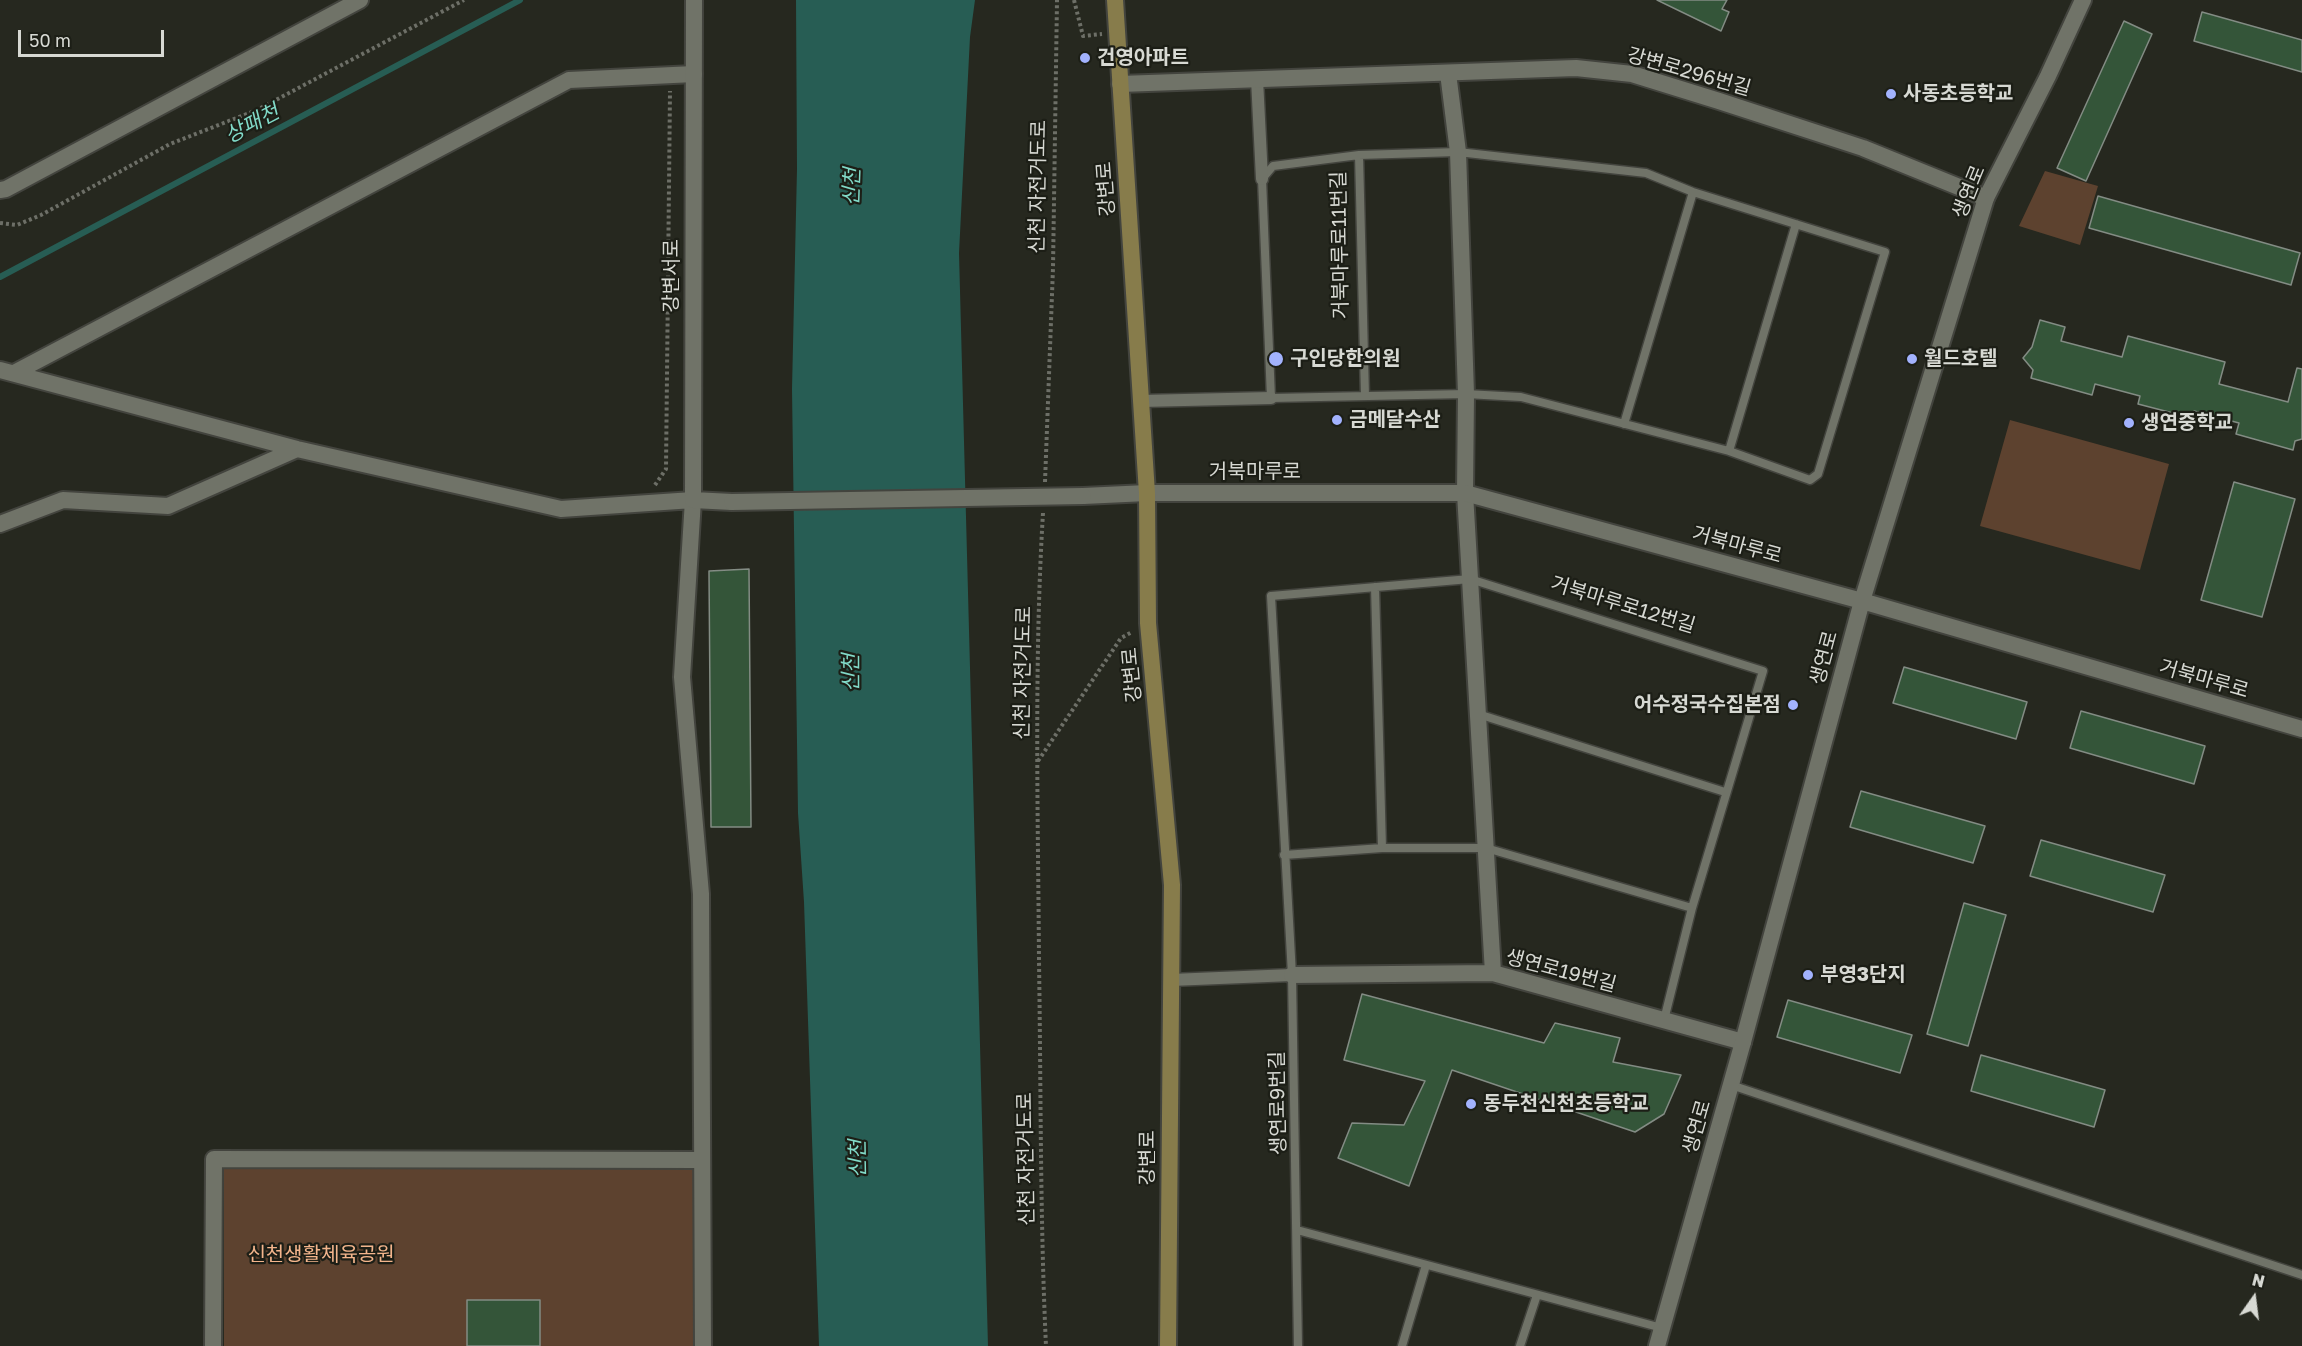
<!DOCTYPE html>
<meta charset="utf-8">
<style>
body{margin:0}
#map{position:relative;width:2302px;height:1346px;overflow:hidden;background:#26281f;font-family:"Golos Text",sans-serif}
canvas{display:block}
.north{position:absolute;left:2224px;top:1268px;width:60px;height:60px;-webkit-text-stroke:4px #1c1e16;paint-order:stroke;rotate:14deg;font-size:16px;font-weight:700;line-height:24px;text-align:center;color:#d7d9d3}
.north::after{content:'';display:block;margin:auto;width:21px;height:27px;background:#d7d9d3;clip-path:polygon(50% 0,100% 100%,50% 72%,0 100%)}
.scale{position:absolute;left:18px;top:30px;width:146px;height:27px;box-sizing:border-box;border:3px solid #d7d9d3;border-top:0;padding-left:8px;font-size:18px;line-height:21px;white-space:nowrap;color:#d7d9d3;-webkit-text-stroke:4px #1c1e16;paint-order:stroke}
</style>
<div id="map">
<canvas width="2302" height="1346"></canvas>
<div class="north">N</div>
<div class="scale">50 m</div>
</div>
<script>
const ctx = document.querySelector('canvas').getContext('2d');
ctx.lineJoin = 'round';
function paint(path, color) { ctx.fillStyle = color; ctx.fill(path, 'evenodd'); }
function trace(path, color, width, dash) { ctx.strokeStyle = color; ctx.lineWidth = width; ctx.lineCap = dash ? 'butt' : 'round'; ctx.setLineDash(dash || []); ctx.stroke(path); }
function label(font, color, halo, rows, align = 'center') {
  ctx.font = font + ' "Golos Text","Noto Sans KR",sans-serif'; ctx.lineWidth = 4.5; ctx.setLineDash([]); ctx.textBaseline = 'middle'; ctx.strokeStyle = halo; ctx.fillStyle = color; for (const [text, x, y, turn = 0] of rows) {
    ctx.save(); ctx.translate(x, y); ctx.rotate((+turn || 0) * Math.PI / 180); ctx.textAlign = isNaN(turn) ? turn : align; if (halo) ctx.strokeText(text, 0, 0); ctx.fillText(text, 0, 0); ctx.restore();
  }
}
paint(new Path2D(`
 M2045,171L2098,186L2080,245L2019,226Z
 M2010,420L2169,464L2140,570L1980,526Z
 M224,1163L698,1165V1346H224Z`), '#5d422f');
paint(new Path2D(`
 M796,0H975L970,37L959,253L988,1346H819L804,902L798,813L792,389L797,169Z`), '#275d54');
trace(new Path2D(`
 M0,277L520,0`), '#275d54', 6);
const building = new Path2D(`
 M1657,0H1727L1722,9L1729,12L1721,31Z
 M2202,12L2302,40V72L2194,41Z
 M2124,21L2152,34L2086,181L2057,168Z
 M2098,196L2300,253L2291,285L2089,228Z
 M2040,320L2065,327L2061,341L2122,357L2128,336L2225,362L2219,384L2288,402L2297,368L2302,369V439L2295,441L2293,450L2236,434L2239,423L2194,411L2192,418L2138,404L2140,396L2095,384L2092,395L2031,378L2033,370L2023,358L2032,347Z
 M2234,482L2295,499L2262,617L2201,600Z
 M749,569L751,827H711L709,571Z
 M1904,667L2027,702L2016,739L1893,703Z
 M2081,711L2205,746L2194,784L2070,748Z
 M1861,791L1985,826L1973,863L1850,827Z
 M2041,840L2165,875L2153,912L2030,876Z
 M1964,903L2006,915L1968,1046L1927,1034Z
 M1362,994L1544,1043L1555,1023L1620,1038L1613,1062L1681,1075L1664,1114L1635,1132L1452,1070L1409,1186L1338,1158L1352,1123L1404,1125L1425,1081L1344,1060Z
 M1788,1000L1912,1035L1900,1073L1777,1037Z
 M1981,1055L2105,1090L2094,1127L1971,1091Z
 M467,1300H540V1346H467Z`);
paint(building, '#345539');
trace(building, '#838c84', 1.5);
const service = new Path2D(`
 M1359,155L1273,166L1262,179L1271,398L1466,394L1521,397L1729,451L1810,480L1818,474L1885,252L1693,192L1646,173L1458,152L1359,155L1365,396
 M1624,424L1693,192
 M1729,451L1796,224
 M1375,587L1382,848
 M1478,714L1725,792
 M1284,855L1382,848H1486L1692,908
 M1731,1085L2302,1275
 M1297,1230L1662,1328
 M1298,1346L1292,975L1271,596L1470,579L1763,671L1692,908L1664,1020
 M1402,1346L1426,1265
 M1520,1346L1537,1295`);
const pedestrian = new Path2D(`
 M1257,79L1262,179
 M1141,401L1271,398
 M1171,980L1292,975`);
const minor = new Path2D(`
 M1448,73L1458,152L1466,394L1465,493L1493,973
 M1120,84L1576,68L1632,74L1719,101L1863,148L1986,198
 M0,190L6,189L360,0
 M0,370L297,449L561,509L693,500L682,677L701,894L703,1346
 M14,373L569,80L694,74
 M0,524L63,500L168,506L297,449
 M1292,975L1493,973L1743,1042
 M213,1346L214,1159L701,1160`);
const tertiary = new Path2D(`
 M694,0L693,500L732,502
 M1083,496L1147,493H1465L1862,601L2302,729
 M1657,1346L1743,1042L1862,601L1986,198L2048,76L2083,0`);
const secondary = new Path2D(`
 M1115,0L1147,493L1148,623L1172,885L1168,1346`);
trace(service, '#43443e', 11);
trace(pedestrian, '#43443e', 15);
trace(minor, '#43443e', 20);
trace(tertiary, '#43443e', 20);
trace(secondary, '#43443e', 20);
trace(new Path2D(`
 M1074,0L1083,36L1102,34
 M0,223L17,225L41,215L170,144L257,110L464,0
 M1045,482L1053,268L1057,0
 M655,485L666,469L670,91
 M1043,513C1034,662 1038,812 1039,961C1041,1090 1040,1218 1046,1346
 M1038,761L1121,638L1132,632`), '#6d6f67', 4, [3, 3]);
trace(service, '#707368', 8);
trace(pedestrian, '#707368', 12);
trace(minor, '#707368', 16);
trace(tertiary, '#707368', 16);
trace(secondary, '#877c4b', 16);
const tertiaryBridge = new Path2D(`
 M732,502L1083,496`);
trace(tertiaryBridge, '#43443e', 20, []);
trace(tertiaryBridge, '#707368', 16);
for (const [x, y, r, color] of [
 [1085,58,6,"#a2b2fd"],
 [1891,94,6,"#a2b2fd"],
 [1276,359,8,"#a2b2fd"],
 [1912,359,6,"#a2b2fd"],
 [1337,420,6,"#a2b2fd"],
 [2129,423,6,"#a2b2fd"],
 [1793,705,6,"#a2b2fd"],
 [1808,975,6,"#a2b2fd"],
 [1471,1104,6,"#a2b2fd"]
]) { const dot = new Path2D(); dot.arc(x, y, r, 0, 2 * Math.PI); ctx.fillStyle = color; ctx.fill(dot); trace(dot, '#1c1e16', 2); }
label('bold 20px', '#d7d9d3', '#1c1e16', [
 ["건영아파트",1097,58],
 ["사동초등학교",1903,94],
 ["구인당한의원",1290,359],
 ["월드호텔",1924,359],
 ["금메달수산",1349,420],
 ["생연중학교",2141,423],
 ["어수정국수집본점",1781,705,"right"],
 ["부영3단지",1820,975],
 ["동두천신천초등학교",1483,1104]
], 'left');
label('20px', '#d7d9d3', '#1c1e16', [
 ["강변로296번길",1689,72,16],
 ["신천 자전거도로",1038,187,-89],
 ["강변로",1106,189,-94],
 ["생연로",1969,192,-68],
 ["거북마루로11번길",1340,245,-91],
 ["강변서로",672,276,-90],
 ["거북마루로",1255,472],
 ["거북마루로",1737,545,15],
 ["거북마루로12번길",1623,605,17],
 ["생연로",1824,658,-75],
 ["신천 자전거도로",1023,673,-89],
 ["강변로",1132,675,-95],
 ["거북마루로",2204,679,16],
 ["생연로19번길",1561,971,15],
 ["생연로9번길",1278,1103,-91],
 ["생연로",1697,1127,-74],
 ["강변로",1148,1158,-90],
 ["신천 자전거도로",1026,1159,-91]
]);
label('20px', '#f3b58c', '#1c1e16', [
 ["신천생활체육공원",321,1255]
]);
label('italic 21px', '#81dac8', '#1c1e16', [
 ["상패천",252,124,-28],
 ["신천",852,187,-88],
 ["신천",851,673,-90],
 ["신천",858,1159,-91]
]);
</script>
